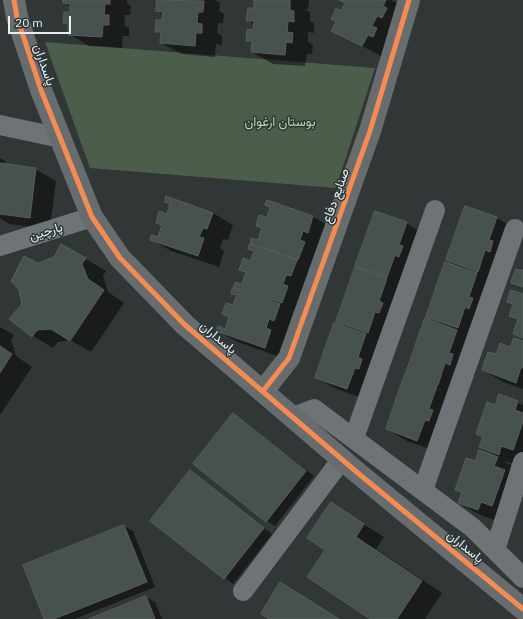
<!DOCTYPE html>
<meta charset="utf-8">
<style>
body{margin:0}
#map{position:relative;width:523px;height:619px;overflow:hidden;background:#313636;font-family:"IBM Plex Sans",sans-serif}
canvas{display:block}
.scale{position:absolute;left:8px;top:16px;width:63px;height:18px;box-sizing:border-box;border:2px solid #e9eff0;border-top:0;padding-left:5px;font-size:12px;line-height:14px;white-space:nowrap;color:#e9eff0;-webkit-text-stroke:3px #2e3839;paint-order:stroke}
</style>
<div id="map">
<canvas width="523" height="619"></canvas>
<div class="scale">20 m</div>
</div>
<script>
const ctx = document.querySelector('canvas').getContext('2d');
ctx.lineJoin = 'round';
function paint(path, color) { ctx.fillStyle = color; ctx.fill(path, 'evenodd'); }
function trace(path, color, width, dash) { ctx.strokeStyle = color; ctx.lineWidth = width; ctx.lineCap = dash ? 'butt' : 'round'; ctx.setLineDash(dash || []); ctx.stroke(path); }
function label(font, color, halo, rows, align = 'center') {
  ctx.font = font + ' "IBM Plex Sans",Vazirmatn,sans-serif'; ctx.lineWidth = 3; ctx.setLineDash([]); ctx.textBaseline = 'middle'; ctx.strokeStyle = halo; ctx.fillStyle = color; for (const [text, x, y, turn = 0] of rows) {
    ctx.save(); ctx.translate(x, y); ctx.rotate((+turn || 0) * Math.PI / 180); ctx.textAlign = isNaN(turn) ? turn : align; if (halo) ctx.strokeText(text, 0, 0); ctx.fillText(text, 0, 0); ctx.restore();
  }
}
paint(new Path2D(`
 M45,42L375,68L336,188L90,168Z`), '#4d5d4c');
paint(new Path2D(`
 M64,0H127V3L131,6L130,15H125L124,25L129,28V36H123L122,48L89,46L69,34V26L64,23L70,13L71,7L64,3Z
 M158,0H215L220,3L219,11L224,14L223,23H218L217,33L222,36V45L216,44L215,57L182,54L161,43L162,34L156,31L163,22L164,15L157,11Z
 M255,0H309L308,9H304L310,12V21L314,23V33L308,32V42L313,45L312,54H307L305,66L273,64L252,52L253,44L247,40L254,31V24L247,20L255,10Z
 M340,0H391L407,9L383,57L333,31L346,3Z
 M0,158L5,161V165L35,169L56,181L50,229L9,224L0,218Z
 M266,205L313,217L333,228L302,314L290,311L300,317L285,359L238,342L217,331L225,330L229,317L223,314L234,306L237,296L232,293L243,291L235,286H242L247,273L240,269L251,262L254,252L250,249L251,243L258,242L263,229L257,226L267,218L271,208Z
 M466,207L497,218L517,230L498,283L484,279L497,286L458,395L446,392L457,398L438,452L407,441L387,429L418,379L407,373L436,322L427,317L460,267L447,260Z
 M213,213L233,225L228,240L223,239L220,248L224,251L219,267L171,251L151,239L158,238L163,226L157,222L167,215Z
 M406,223L427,235L408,288L397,285L407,291L388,344L375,340L386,347L368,400L337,389L316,378L348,328L337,321L365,270L356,265Z
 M62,245L106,271L103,276L108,292L124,303L91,352L70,340L58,342L53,348L33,336L11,319L23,304L38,264L54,258Z
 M0,327L14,335L11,340L16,356L32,367L0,415Z
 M523,342V389L503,382L483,370L496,355Z
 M500,395L523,405V457L519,465L503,461L518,469L498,521L480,515L459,503L463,493L456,489L475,462L495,455L480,447L484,438L477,434L496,406Z
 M233,414L314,476L275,526L267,521Z
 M191,471L272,534L233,584L152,521Z
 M331,504L384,537L376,549L442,593L425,619H372L326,550Z
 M124,526L133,531L155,587L75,619H45Z
 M146,597L155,602L162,619H91Z`), '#0007');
const building = new Path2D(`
 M63,0H110V4H105L104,15H109V25H103L102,37L68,35V24L63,23L64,12H70V4L63,3Z
 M157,0L204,1L203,12H198L197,23L202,24V33H196L195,46L160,43L161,32H155L156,20H162L163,12L156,11Z
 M254,0H290V10L294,11V22L288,21L287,32L293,33L292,43L286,42L285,55L251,52L252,41H246L247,29L253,30L254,21H246L248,8H254Z
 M339,0H386L383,6L387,8L382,18L377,16L372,26L377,28L373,37L368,35L362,46L331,31L336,22L331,19L336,8L341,11L345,3Z
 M0,163L36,168L30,218L0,214Z
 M166,196L213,213L207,229L203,228L199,237L204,238L198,256L150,240L151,235L158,237L162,225L156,223L159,211L167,214L170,204L165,202Z
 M267,200L313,216L308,233L303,231L300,240L305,242L298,260L250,243L251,238L258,240L262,228L256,226L259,215L267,217L270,207L265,205Z
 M465,206L497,217L489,240L493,241L490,252L485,250L478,272L446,260Z
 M375,211L407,222L399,245L403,246L399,257L395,255L387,277L355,266Z
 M61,244L86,258L82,264L88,279L104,290L70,341L51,329L37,330L32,337L9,319L22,304L19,290L11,281L24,256L38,263L54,257Z
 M250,244L297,260L291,276L286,275L283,284L288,286L282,303L233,287L235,282L242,284L246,272L239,270L243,258L250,261L254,251L248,249Z
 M445,262L477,273L469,297L473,298L469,309L465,307L458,328L426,317Z
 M355,267L387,278L379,301L383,303L379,313L375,312L368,333L336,322Z
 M516,269L522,271L523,269V287L511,283Z
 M233,288L280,304L274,321L269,319L266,328L271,330L265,348L216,331L218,326L225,329L229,317L222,314L226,303L233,305L237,295L231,294Z
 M511,290L523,294V338L513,334L518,319L509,316L513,304L507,302Z
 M425,318L457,330L449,353L453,354L450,365L445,363L438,385L406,373Z
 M334,323L366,334L358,357L362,359L359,369L355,368L347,389L315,378Z
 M514,338L523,341V368L521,367L516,383L482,370L488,352L496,354L500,343L510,347Z
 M0,346L12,354L0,373Z
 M405,374L437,386L429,409L433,410L429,421L425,420L417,441L386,429Z
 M499,394L518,401L515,410L523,413V422L513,450L501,446L499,455L479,447L483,437L476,434L487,402L495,405Z
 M233,413L306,471L266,522L193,464Z
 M479,450L498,457L494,466L505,470L492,506L481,502L478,510L458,503L462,492L455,490L466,458L475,461Z
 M190,470L264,528L224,579L150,521Z
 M331,502L364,524L356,537L422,581L397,619H370L307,577L325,550L307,538Z
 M124,525L147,582L54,619H44L23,565Z
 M280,582L339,619H269L261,614Z
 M146,596L155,619H89Z`);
paint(building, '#47514f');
trace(building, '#595d5c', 1);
trace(new Path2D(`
 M0,125L61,138
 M0,246L92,217
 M293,417L314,409L473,528L523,578
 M354,438L435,210
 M423,490L515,229
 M495,550L523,462
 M243,591L342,459`), '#6e7377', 20);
trace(new Path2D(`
 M14,0L17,17L41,90L92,217L120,258L185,325L359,474L523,609
 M263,391L289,358L370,131L409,0`), '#676c6f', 22);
trace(new Path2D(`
 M14,0L17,17L41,90L92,217L120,258L185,325L359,474L523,609
 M263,391L289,358L370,131L409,0`), '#f68b52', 5);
label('13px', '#e9eff0', '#2e3839', [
 ["پاسداران",44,65,71],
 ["صنایع دفاع",336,196,-70],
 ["پارچین",46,232,-17],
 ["پاسداران",218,338,40],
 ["پاسداران",465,547,39]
]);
label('13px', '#b1ddab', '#2e3839', [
 ["بوستان ارغوان",280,122]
]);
</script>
